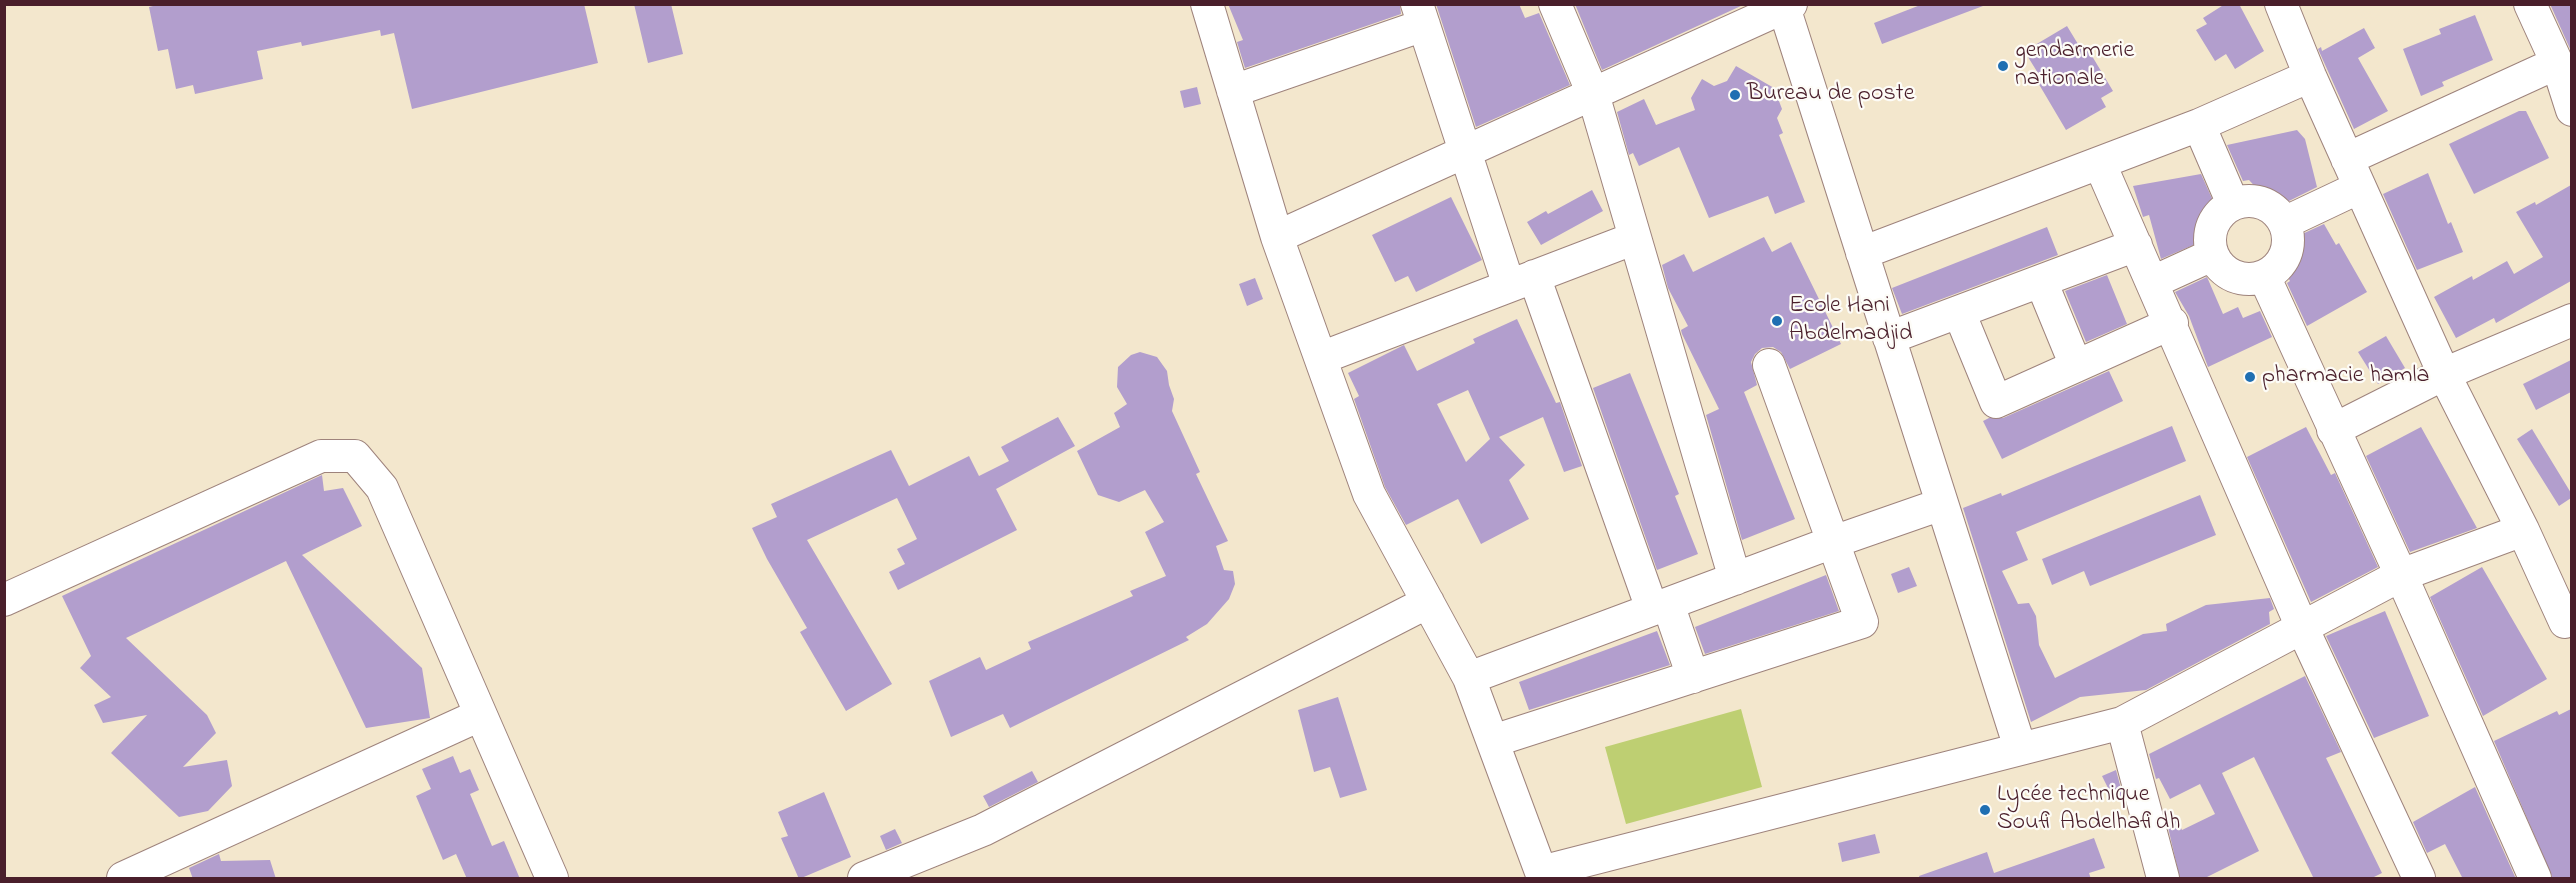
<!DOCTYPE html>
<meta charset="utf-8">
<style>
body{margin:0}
#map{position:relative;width:2576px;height:883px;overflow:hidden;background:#f3e7cd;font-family:"Indie Flower",sans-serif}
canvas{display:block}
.frame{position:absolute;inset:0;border:6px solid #4a1f2b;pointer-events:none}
</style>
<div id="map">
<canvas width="2576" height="883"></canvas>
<div class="frame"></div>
</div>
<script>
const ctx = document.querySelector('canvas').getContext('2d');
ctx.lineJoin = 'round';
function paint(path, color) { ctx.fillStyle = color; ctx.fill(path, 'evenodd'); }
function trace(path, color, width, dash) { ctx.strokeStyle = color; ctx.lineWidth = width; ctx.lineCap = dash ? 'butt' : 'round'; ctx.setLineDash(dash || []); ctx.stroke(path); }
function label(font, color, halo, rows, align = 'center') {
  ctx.font = font + ' "Indie Flower",sans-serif'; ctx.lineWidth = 4.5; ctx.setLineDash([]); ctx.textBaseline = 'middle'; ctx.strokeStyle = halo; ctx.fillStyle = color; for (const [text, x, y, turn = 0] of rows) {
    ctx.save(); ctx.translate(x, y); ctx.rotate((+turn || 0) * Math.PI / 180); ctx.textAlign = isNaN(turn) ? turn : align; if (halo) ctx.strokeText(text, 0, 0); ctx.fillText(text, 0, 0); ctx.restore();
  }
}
paint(new Path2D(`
 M1741,709L1762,787L1626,824L1605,747Z`), '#becf72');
paint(new Path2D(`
 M161,4H584L598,63L412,109L394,33L381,36L380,30L302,46L301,42L257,51L263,79L195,94L193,85L176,89L168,49L158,51L149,7Z
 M634,4H671L683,54L648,63Z
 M1228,4H1400L1401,14L1245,68L1237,42L1243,40Z
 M1436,4H1519L1525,18L1539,13L1570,85L1476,127Z
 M1575,4H1743V5L1602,70Z
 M1923,4H1983V6L1882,44L1874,23Z
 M2225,4H2239L2264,51L2235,69L2226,54L2215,61L2196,30L2207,24L2203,18Z
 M2550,4H2571V51Z
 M2475,15L2493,60L2442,82L2444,86L2421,96L2403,49L2441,34L2439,29Z
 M2067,26L2081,49L2086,46L2113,91L2101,98L2106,107L2066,130L2037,81L2041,78L2028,57L2039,51L2035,45Z
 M2364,28L2375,48L2358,58L2388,111L2354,129L2318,49L2321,47L2322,51Z
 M1736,66L1774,88L1782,109L1777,118L1783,133L1779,135L1805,202L1775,214L1768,196L1709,218L1679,147L1639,166L1633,153L1629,155L1617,112L1644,99L1656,125L1695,110L1691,98L1702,79L1714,86L1727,81Z
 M1197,87L1201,104L1184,108L1180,91Z
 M2519,111H2526L2549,158L2474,194L2449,144Z
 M2297,130L2305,139L2317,187L2275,208L2249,180L2243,181L2227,145Z
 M2428,173L2448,224L2451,222L2463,252L2417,270L2383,194Z
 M2201,174L2219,214L2209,223L2212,237L2161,259L2149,215L2143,217L2133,186Z
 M2571,185V281L2496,323L2494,318L2456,338L2434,297L2472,276L2473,280L2507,261L2514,274L2543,257L2516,212L2535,202L2536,205Z
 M1592,190L1603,211L1541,245L1527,222L1546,211L1548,214Z
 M1451,197L1482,260L1416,292L1408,276L1395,282L1372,235Z
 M2324,224L2336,245L2339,243L2367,292L2307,326L2287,283L2290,281L2276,255L2290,246L2287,241Z
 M2047,227L2058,255L1902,314L1892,288Z
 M1764,237L1772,252L1791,242L1841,344L1790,369L1781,352L1773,347L1762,348L1755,354L1751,362L1757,385L1744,392L1795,519L1742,540L1706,415L1719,409L1682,334L1681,330L1688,326L1668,288L1662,265L1684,254L1693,272Z
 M2107,275L2127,324L2086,342L2065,291Z
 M2207,277L2223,314L2238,307L2243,318L2260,311L2272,337L2208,367L2189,316L2175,292Z
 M1255,278L1263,299L1247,306L1239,284Z
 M1517,319L1556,403L1560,402L1582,466L1564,472L1543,417L1499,437L1525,465L1509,480L1529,519L1481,544L1458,499L1406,525L1385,487L1354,399L1359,396L1348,373L1404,345L1417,371L1475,343L1473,339ZM1468,390L1490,439L1466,462L1437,404Z
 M2386,336L2405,368L2378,384L2358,352Z
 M1140,352L1157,357L1167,371L1169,385L1174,399L1172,411L1200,472L1196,474L1228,541L1216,546L1224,570L1233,571L1235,584L1229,599L1207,624L1186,637L1189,640L1010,728L1003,714L951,737L929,681L980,657L986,670L1031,649L1028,642L1133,596L1130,591L1166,576L1145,532L1164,522L1145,490L1119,502L1098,495L1077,451L1120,427L1114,413L1127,404L1117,387L1118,367L1131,355Z
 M2571,360V392L2536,410L2523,384Z
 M2109,371L2123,401L2002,459L1983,421L1989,418H2003Z
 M1630,373L1679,494L1675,496L1698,554L1657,570L1593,388Z
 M1058,417L1075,446L996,489L1017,530L898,590L889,572L905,564L897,549L917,539L897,498L807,540L892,684L846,711L800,632L807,628L767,559L752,528L777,517L771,504L891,450L909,486L969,456L979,476L1009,461L1001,447Z
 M2172,426L2186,461L2016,532L2028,560L2002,571L2018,604L2029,603L2036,616L2039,645L2055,678L2143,634L2167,631L2166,624L2206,605L2270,598L2274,609L2269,612L2270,624L2146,690L2080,697L2031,722L1963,508L2001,493L2002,496Z
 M2306,427L2331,475L2335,473L2378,567L2311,602L2247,457Z
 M2421,427L2477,528L2410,552L2366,456Z
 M2532,429L2571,493V498L2559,506L2517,439Z
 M322,475L324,491L343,488L362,526L302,555L422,668L430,718L366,728L286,561L126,638L207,715L216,733L183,767L227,760L232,786L208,811L179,817L111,753L147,715L103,723L94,705L111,697L80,668L91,656L62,596Z
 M2200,495L2216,535L2090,586L2084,571L2052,585L2042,559Z
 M1909,567L1917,586L1898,593L1891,574Z
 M2482,567L2547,679L2483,716L2430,597Z
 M1826,575L1839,611L1705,654L1695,627Z
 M2385,611L2429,716L2374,738L2326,636Z
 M1657,631L1670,665L1529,710L1519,682Z
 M2305,676L2341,752L2326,758L2382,873L2370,879H2314L2254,757L2222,773L2259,851L2203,879H2180L2167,823L2176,819L2182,830L2215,814L2200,784L2170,799L2159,778L2156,779L2149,754Z
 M1338,697L1367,790L1340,798L1330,767L1314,772L1298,710Z
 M2571,709V879H2553L2494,741L2557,711L2559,715Z
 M453,756L460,773L470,769L479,790L470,794L492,846L504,841L520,879H467L456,854L443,860L416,796L431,789L422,769Z
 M2116,770L2123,796L2114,800L2102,776Z
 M1032,771L1038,782L989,807L983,796Z
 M2475,787L2516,879H2463L2445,844L2427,853L2413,822Z
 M824,792L851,857L799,879L781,838L788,836L778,812Z
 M895,829L902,843L886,850L880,836Z
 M1875,834L1880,853L1842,862L1838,843Z
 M2094,838L2105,868L2089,873L2091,879H1920L1919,876L1987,852L1994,873Z
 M219,854L221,861L270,860L276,879H193L189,868Z`), '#b29ecd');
const minor = new Path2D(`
 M1207,4L1277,237L1369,494L1469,678L1541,872L2122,723L2401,575L2523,530
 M1417,4L1509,286
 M1555,4L1593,94L1735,579
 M1783,4L2020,748
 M2281,4L2310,76L2444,374L2523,530L2565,622
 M2530,4L2557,63L2572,110
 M1233,91L1424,25
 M2199,125L2310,76
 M2347,159L2557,63
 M2100,164L2301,625L2419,878
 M2210 240a39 39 0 1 1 78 0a39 39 0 1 1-78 0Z
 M2284,223L2360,187
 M1277,237L1791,4
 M1862,253L2199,125L2233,204
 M1534,276L1652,609
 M2264,276L2401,575L2535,878
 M2041,281L2076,366
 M2153,282L2212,255
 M1959,312L1996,402L2172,323
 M1889,338L2136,245
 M1321,358L1635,238
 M2333,430L2444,374L2572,320
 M4,600L321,456H355L382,488L552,878
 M1668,604L1693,677
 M1469,678L1833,542L1942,504
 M2122,723L2163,878
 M1493,741L1862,622L1769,365
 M123,878L480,715
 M864,878L983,830L1428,602`);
trace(minor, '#9e837c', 34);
trace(minor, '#fff', 32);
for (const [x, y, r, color] of [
 [2003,66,6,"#1f6fb2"],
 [1735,95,6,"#1f6fb2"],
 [1777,321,6,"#1f6fb2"],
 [2250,377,6,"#1f6fb2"],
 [1985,810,6,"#1f6fb2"]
]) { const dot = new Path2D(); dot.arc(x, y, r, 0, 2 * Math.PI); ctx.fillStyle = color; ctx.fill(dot); trace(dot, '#fdfcf7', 2); }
label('24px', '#4a1f2b', '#fdfcf7', [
 ["gendarmerie",2015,52],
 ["nationale",2015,80],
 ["Bureau de poste",1747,95],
 ["Ecole Hani",1789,307],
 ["Abdelmadjid",1789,335],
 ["pharmacie hamla",2262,377],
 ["Lycée technique",1997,796],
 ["Soufi Abdelhafidh",1997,824]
], 'left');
</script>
